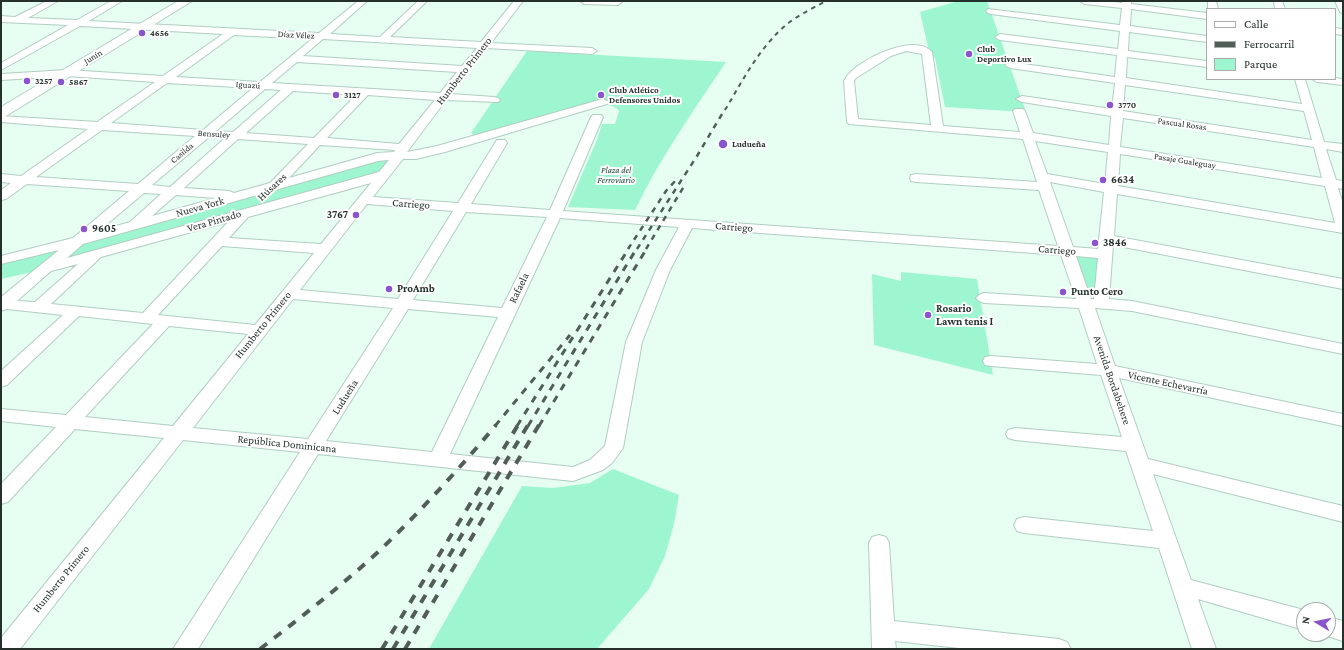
<!DOCTYPE html>
<meta charset="utf-8">
<style>
body{margin:0}
#map{position:relative;width:1344px;height:650px;overflow:hidden;background:#e7fef3;font-family:"Crimson Pro",serif}
canvas{display:block}
.frame{position:absolute;inset:0;border:2px solid #25302b;pointer-events:none}
.legend{position:absolute;left:1206px;top:8px;width:130px;height:72px;box-sizing:border-box;background:#fff;border:1px solid #a8acaa;margin:0;padding:5px 7px;list-style:none;font-size:12px;color:#25302b}
.legend li{display:flex;align-items:center;gap:8px;height:20px}
.legend b{width:20px;border:1px solid #a8acaa}
.north{position:absolute;left:1296px;top:602px;width:40px;height:40px;box-sizing:border-box;background:#fff;border:1px solid #a8acaa;border-radius:50%;rotate:280deg;font-size:11px;font-weight:700;line-height:16px;text-align:center;color:#25302b}
.north::after{content:'';display:block;margin:auto;width:14px;height:18px;background:#8a54cc;clip-path:polygon(50% 0,100% 100%,50% 72%,0 100%)}
</style>
<div id="map">
<canvas width="1344" height="650"></canvas>
<div class="frame"></div>
<ul class="legend">
<li><b style="height:5px;background:#fff"></b>Calle</li>
<li><b style="height:5px;background:#515e58"></b>Ferrocarril</li>
<li><b style="height:11px;background:#9df6d0"></b>Parque</li>
</ul>
<div class="north">N</div>
</div>
<script>
const ctx = document.querySelector('canvas').getContext('2d');
ctx.lineJoin = 'round';
function paint(path, color) { ctx.fillStyle = color; ctx.fill(path, 'evenodd'); }
function trace(path, color, width, dash) { ctx.strokeStyle = color; ctx.lineWidth = width; ctx.lineCap = dash ? 'butt' : 'round'; ctx.setLineDash(dash || []); ctx.stroke(path); }
function label(font, color, halo, rows, align = 'center') {
  ctx.font = font + ' "Crimson Pro",serif'; ctx.lineWidth = 4; ctx.setLineDash([]); ctx.textBaseline = 'middle'; ctx.strokeStyle = halo; ctx.fillStyle = color; for (const [text, x, y, turn = 0] of rows) {
    ctx.save(); ctx.translate(x, y); ctx.rotate((+turn || 0) * Math.PI / 180); ctx.textAlign = isNaN(turn) ? turn : align; if (halo) ctx.strokeText(text, 0, 0); ctx.fillText(text, 0, 0); ctx.restore();
  }
}
paint(new Path2D(`
 M958,1H987L1026,112L945,107L935,58L929,51L920,12Z
 M527,51L726,62C694,110 660,158 635,210L568,207L596,142L602,124H615L619,111C614,104 606,105 597,106L480,139L471,133Z
 M377,157H398L384,175L45,269L1,279V260Z
 M1077,254L1099,257L1095,297H1089L1074,258Z
 M901,272L977,279L993,375L874,345L872,274L901,281Z
 M613,469L679,495L674,524L665,556L649,589L597,649H429L522,486L553,488L590,483Z`), '#9df6d0');
const minor = new Path2D(`
 M47,1H58L28,18L77,20L111,1H122L89,21L319,33L358,1H367L330,34L380,37L418,1H427L390,37L481,42L514,1H523L491,43L592,48L597,51L592,54L487,48L451,94L494,97L498,98L500,100L498,102L446,100L407,152L437,146L603,99L609,102L607,104L445,152L416,159H403L373,197L458,203L495,143L497,140H505L507,143L471,204L550,210L591,117L593,115H601L603,117L563,211L1058,246L1039,190L916,182L911,181L910,178L911,175L916,174L1037,182L1023,139L849,124L847,122L844,81L847,76C859,60 914,32 932,52L943,126L1020,132L1013,111L1015,109H1023L1025,111L1033,133L1109,145L1111,116L1022,102L1016,99L1022,96L1112,109L1115,83L1010,68L1005,65L1010,62L1115,77L1117,55L1000,40L995,37L1000,34L1118,49L1120,31L991,14L988,13L986,11L988,9L1120,25L1122,8L1084,4L1080,1H1106L1122,3L1123,1H1131V4L1207,13V19L1131,9L1130,26L1207,36V42L1129,32L1128,51L1207,61V67L1127,57L1126,78L1302,104L1295,79H1305L1324,142L1343,144V152L1326,149L1336,180L1343,181V189L1338,188L1343,204V233L1117,194L1114,236L1343,279V289L1113,245L1109,299L1132,301L1343,344V354L1132,311L1095,308L1115,366L1343,414V426L1119,378L1148,459L1343,506V522L1153,474L1191,580L1304,610V630L1198,599L1216,649H1192L1159,548L1024,533L1017,531L1014,525L1017,519L1024,517L1153,531L1126,451L1015,440L1008,438L1006,434L1008,430L1015,428L1122,437L1101,375L991,366L985,365L983,361L985,357L991,356L1097,364L1079,308L984,303L979,301L976,298L979,295L984,293L1076,299L1061,255L692,228L670,270L642,342L623,448L612,463L603,470L573,481L318,454L198,649H173L300,452L183,440L20,649H1V638L164,438L75,429L8,502L1,504V484L56,427L1,421V409L66,415L153,324L79,316L7,385L1,387V371L63,315L7,309L1,311V297L59,250L1,264V256L73,238L129,191L27,184L6,199L1,200V190L11,183L1,182V174L21,176L88,129L1,122V116L97,122L155,82L67,76L1,80V74L67,70L163,76L223,34L80,26L1,70V63L68,25L1,22V16L15,17ZM234,35L312,39L260,82L176,77ZM323,39L477,48L462,66L303,56ZM906,51L922,54L931,125L858,119L854,81L856,78L891,56ZM297,62L457,72L440,93L272,83ZM167,83L253,88L203,130L111,123ZM1125,85L1304,111L1312,140L1123,111ZM265,89L281,90L233,132L216,131ZM293,91L356,95L314,138L246,133ZM368,95L435,100L399,144L327,138ZM1123,118L1314,147L1322,178L1120,147ZM102,130L195,136L138,184L36,177ZM209,137L225,138L170,187L152,185ZM238,139L308,144L270,183L234,193L229,191L184,188ZM1035,141L1108,152L1105,184L1047,174ZM320,145L395,150L394,152L377,153L289,178ZM1120,154L1325,186L1335,223L1118,186ZM389,160L379,172L67,258L83,244L378,161ZM1050,182L1104,192L1098,249L1073,247ZM371,183L321,244L229,238L248,217ZM144,193L161,194L130,222L99,231ZM176,195L216,198L152,216ZM367,204L453,211L398,299L300,290ZM466,212L547,217L502,308L413,300ZM560,218L679,227L656,270L626,342L605,446L590,460L573,467L450,454ZM228,222L143,313L51,304L101,257ZM222,246L314,253L255,325L158,315ZM1076,256L1098,258L1094,299H1091ZM78,264L35,302L17,301L51,271ZM293,299L393,308L308,439L193,428ZM408,309L498,317L432,452L326,441ZM169,326L248,334L173,426L85,417Z
 M580,1H622V2L618,5L584,4Z
 M1208,1H1216L1218,9H1208Z
 M1274,1H1282L1285,9H1275Z
 M1335,1H1343V13L1340,12Z
 M1335,28L1343,29V35L1335,34Z
 M1335,78L1343,79V85L1317,82L1312,79Z
 M879,535L886,537L889,543L894,621L1059,639L1067,642L1071,649H968L895,641L896,649H872L869,543L872,537Z
 M1328,617L1343,621V641L1321,634H1328Z`);
const major = new Path2D(`
 M178,1H192L6,116L1,117V107Z`);
trace(minor, '#b1cdc0', 2);
trace(major, '#b1cdc0', 2);
paint(minor, '#fff');
paint(major, '#fff');
trace(new Path2D(`
 M725,110C743,80 759,48 786,25C798,15 813,8 826,1`), '#515e58', 2, [4.5, 4.5]);
trace(new Path2D(`
 M628,249L666,191L676,180
 M637,249L697,156L725,109
 M646,249L686,183`), '#515e58', 2.5, [5.5, 5.5]);
trace(new Path2D(`
 M495,426L570,335
 M517,426L629,248
 M528,426L637,248
 M539,426L647,248`), '#515e58', 3, [7, 7]);
trace(new Path2D(`
 M260,649C300,618 340,587 378,552C420,512 459,469 496,425
 M382,649L518,425
 M393,649L528,425
 M405,649L539,425`), '#515e58', 4, [9, 9]);
for (const [x, y, r, color] of [
 [142,33,4,"#8a54cc"],
 [969,54,4,"#8a54cc"],
 [27,81,4,"#8a54cc"],
 [61,82,4,"#8a54cc"],
 [336,95,4,"#8a54cc"],
 [601,95,4,"#8a54cc"],
 [1110,105,4,"#8a54cc"],
 [723,144,5,"#8a54cc"],
 [1103,180,4,"#8a54cc"],
 [356,215,4,"#8a54cc"],
 [84,229,4,"#8a54cc"],
 [1095,243,4,"#8a54cc"],
 [389,289,4,"#8a54cc"],
 [1063,292,4,"#8a54cc"],
 [928,315,4,"#8a54cc"]
]) { const dot = new Path2D(); dot.arc(x, y, r, 0, 2 * Math.PI); ctx.fillStyle = color; ctx.fill(dot); trace(dot, '#fff', 1.5); }
label('bold 9px', '#25302b', '#fff', [
 ["4656",150,33],
 ["Club",977,49],
 ["Deportivo Lux",977,59],
 ["3257",35,81],
 ["5867",69,82],
 ["Club Atlético",609,90],
 ["Defensores Unidos",609,100],
 ["3127",344,95],
 ["3770",1118,105],
 ["Ludueña",732,144]
], 'left');
label('9px', '#25302b', '#fff', [
 ["Díaz Vélez",296,35,3],
 ["Junín",93,57,-31],
 ["Iguazú",248,85,4],
 ["Pascual Rosas",1182,124,8],
 ["Bensuley",214,134,4],
 ["Casilda",182,153,-40],
 ["Pasaje Gualeguay",1185,161,9]
]);
label('italic 9px', '#113d2d', '#fff', [
 ["Plaza del",616,170],
 ["Ferroviario",616,180]
]);
label('11px', '#25302b', '#fff', [
 ["Humberto Primero",464,71,-52],
 ["Húsares",272,187,-43],
 ["Carriego",411,204,4],
 ["Nueva York",200,207,-16],
 ["Vera Pintado",214,221,-16],
 ["Carriego",734,227,4],
 ["Carriego",1057,250,4],
 ["Rafaela",519,288,-64],
 ["Humberto Primero",263,325,-51],
 ["Avenida Bordabehere",1112,380,71],
 ["Vicente Echevarría",1168,383,12],
 ["Ludueña",345,397,-58],
 ["República Dominicana",287,444,6],
 ["Humberto Primero",61,579,-51]
]);
label('bold 11px', '#25302b', '#fff', [
 ["6634",1111,180],
 ["3767",348,215,"right"],
 ["9605",92,229],
 ["3846",1103,243],
 ["ProAmb",397,289],
 ["Punto Cero",1071,292],
 ["Rosario",936,309],
 ["Lawn tenis I",936,322]
], 'left');
</script>
